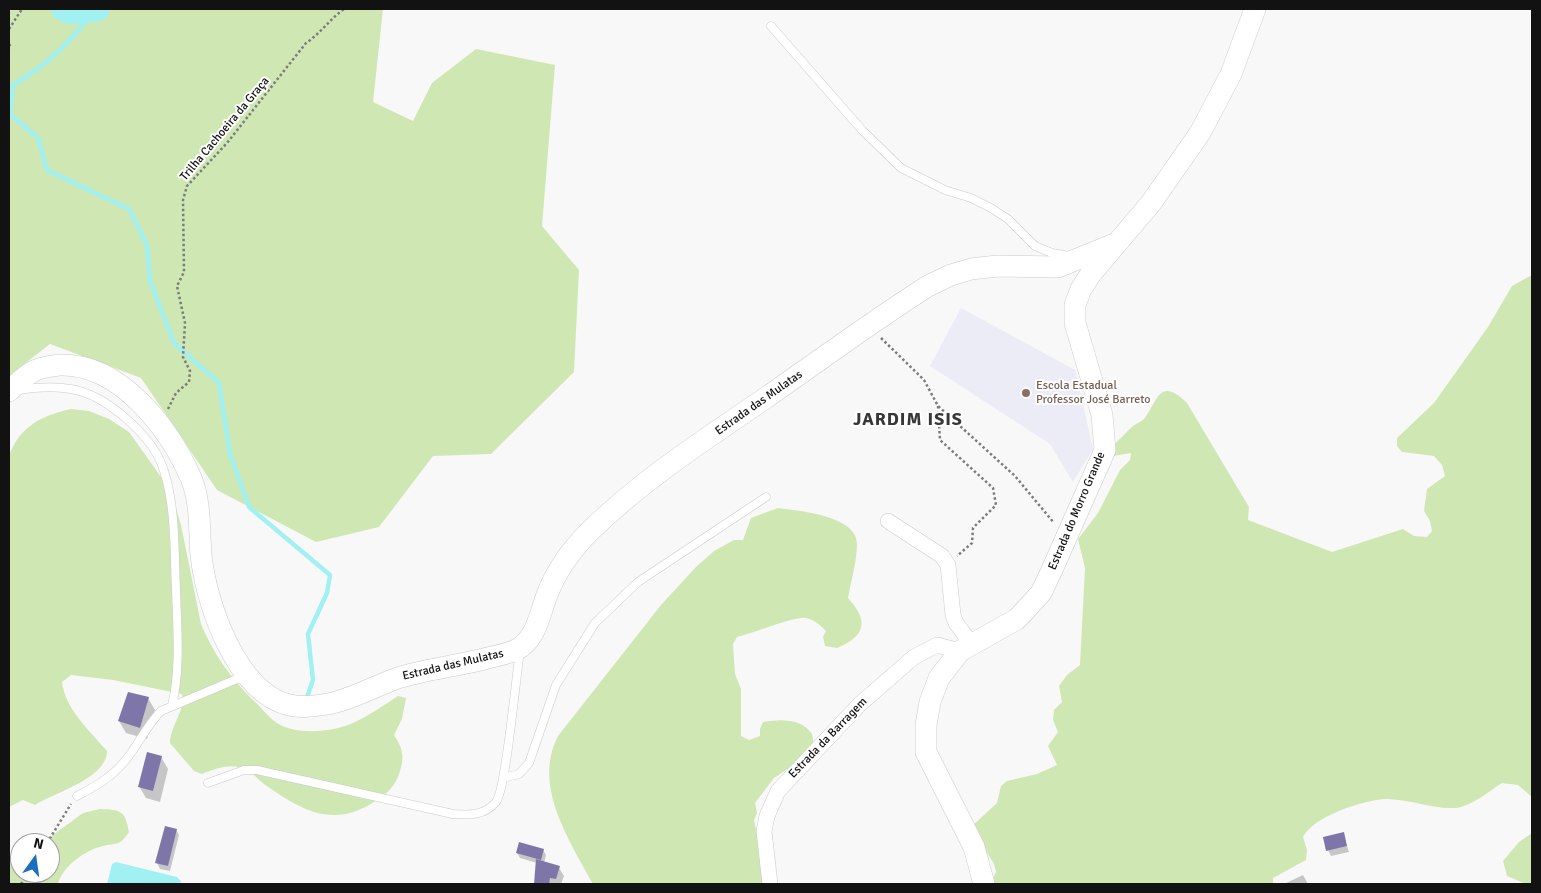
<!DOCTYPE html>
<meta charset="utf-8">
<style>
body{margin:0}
#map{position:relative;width:1541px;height:893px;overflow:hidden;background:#f8f8f9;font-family:Signika,sans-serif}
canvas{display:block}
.frame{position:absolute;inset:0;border:10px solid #121212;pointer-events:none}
.north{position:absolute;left:10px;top:833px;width:50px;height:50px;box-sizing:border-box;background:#fff;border:1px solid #a0a0a0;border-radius:50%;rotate:14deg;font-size:14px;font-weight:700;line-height:20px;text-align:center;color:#121212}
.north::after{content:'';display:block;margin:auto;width:18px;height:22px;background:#1c6fbd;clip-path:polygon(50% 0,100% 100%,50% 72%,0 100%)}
</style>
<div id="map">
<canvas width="1541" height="893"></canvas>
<div class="frame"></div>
<div class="north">N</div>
</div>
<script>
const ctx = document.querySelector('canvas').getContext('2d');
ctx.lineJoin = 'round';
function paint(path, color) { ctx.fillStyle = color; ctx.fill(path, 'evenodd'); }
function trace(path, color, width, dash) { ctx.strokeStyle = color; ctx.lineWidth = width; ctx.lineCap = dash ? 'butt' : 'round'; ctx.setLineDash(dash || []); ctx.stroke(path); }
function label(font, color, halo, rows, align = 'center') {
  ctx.font = font + ' Signika,sans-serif'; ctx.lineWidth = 4; ctx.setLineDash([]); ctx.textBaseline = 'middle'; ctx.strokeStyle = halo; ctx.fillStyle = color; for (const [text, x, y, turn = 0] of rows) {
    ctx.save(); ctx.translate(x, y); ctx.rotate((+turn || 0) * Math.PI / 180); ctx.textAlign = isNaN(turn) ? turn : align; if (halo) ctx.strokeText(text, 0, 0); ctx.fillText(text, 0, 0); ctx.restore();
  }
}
paint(new Path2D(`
 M961,308L1075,370L1093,449L1073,482L1050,444L930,366Z`), '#ebecf5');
paint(new Path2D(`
 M9,9H383L373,102L413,121L432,83L476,49L555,65L542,226L579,270L574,372L491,454L433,456L379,527L316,542L217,490L141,378L50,344L9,376Z
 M1532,275V797L1518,785L1502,783C1489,791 1471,807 1455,808C1432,809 1408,799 1387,799C1363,800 1314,816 1303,837L1307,850L1306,860L1273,878V884H990L996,872L994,864L971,827L997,803L1001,786L1007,781L1037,774L1057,765L1048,746L1058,732L1053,720L1054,710L1062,702L1059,686L1067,675L1080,665L1085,568L1078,539L1098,513L1120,470L1130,460L1131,453L1113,456V446C1120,439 1126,432 1133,426C1136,424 1140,422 1143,420C1157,405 1158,374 1187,403L1249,507L1248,520L1332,552L1403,529L1414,536L1427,537L1432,531L1430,521L1424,511L1427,489L1445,476L1442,465L1434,456L1402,452L1397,446V438L1434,403L1488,327L1512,286Z
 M71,409L89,411L109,419L129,432L171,491L181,525L201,624C213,653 230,677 252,699C260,706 268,717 277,723C297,736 335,732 355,722C370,715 384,705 398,696L406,698L402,719L394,735C404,750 405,759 398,777C392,791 381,798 369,805C330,827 300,809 267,786C260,782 254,773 246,770C231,762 216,769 202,774L194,771L170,743C170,726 186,710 182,694L113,680L71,675L62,682C65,709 90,731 107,751C107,778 56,792 35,805L23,800L9,807V456C20,426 41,416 71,409Z
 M778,508C798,511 857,515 857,544C857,561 851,581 848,598C869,621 866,636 837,648L825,646L823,637L826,631C820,625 815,620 806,618C795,616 752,634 737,637L733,644L735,674L741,689V736L749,740L760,736V729L763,722C780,719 802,718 812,734L814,745L798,762L774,778L755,803L757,813L754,820L759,842L777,884H593C570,841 532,786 558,736L661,605L696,567L714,551L734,540H743L751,518Z
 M100,809C121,810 125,810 129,832C120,846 117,843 103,846C85,850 62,867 58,884H9V859L20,868V873H50V843H42L83,813Z
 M1532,833V884H1526L1507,876L1503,861L1519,842Z`), '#cfe7b3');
paint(new Path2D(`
 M116,862L177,877L181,881L180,884H107L112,864Z`), '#a1f1f2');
paint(new Path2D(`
 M148,698L155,710L147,739L126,733L119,721Z
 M161,757L168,769L160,802L146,798L139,786Z
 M176,830L179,835L170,871L160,869L157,863Z
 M1343,834L1349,852L1331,856L1328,850Z
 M543,850L546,855L544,863L559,868L564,876L561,884H535L537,863L520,858L517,853Z
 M1303,875L1308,884H1284Z`), '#0003');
trace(new Path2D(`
 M96,9C70,42 50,63 13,85L10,114L38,138L47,170L129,209L147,245L150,281L174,343L219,383L230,454L249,507L330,575L327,593L308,634L313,680L306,700`), '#a1f1f2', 4.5);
trace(new Path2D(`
 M64,9L71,12L97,9`), '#a1f1f2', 25);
paint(new Path2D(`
 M128,692L149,697L140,728L118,721Z
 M147,752L162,756L153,791L138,787Z
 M165,826L177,829L168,866L155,863Z
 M1344,832L1347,846L1326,851L1323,837Z
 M519,842L544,849L541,860L516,853Z
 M536,859L560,866L556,879L550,878L549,884H534Z`), '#7e76a9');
const lane = new Path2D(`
 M771,26L862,130L901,168L945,190L971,198L991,208L1008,219L1035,246L1052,253L1069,256
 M18,390C36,387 53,386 71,389C107,395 154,437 164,471C176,508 174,550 176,589C177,628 181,667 172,706
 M503,778L519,774L529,763L556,685L595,623L638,582L766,497
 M208,783L244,770H257L453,814C469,815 484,816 496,802C506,790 516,675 520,651
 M77,796C94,787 111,778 124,762C138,746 146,726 161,711L244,676`);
const street = new Path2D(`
 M888,521L942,556L948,565L953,615L956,623L972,645
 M770,884L764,831L767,816L778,791L860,704L914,657L937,645L960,651`);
const secondary = new Path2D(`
 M9,391C17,384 25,375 34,371C41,367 51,366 60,365C120,363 169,428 191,478C201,502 199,529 201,555C206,603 236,692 289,705C301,708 316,706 328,704C354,699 376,685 401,677C428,669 456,666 484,659C495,656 511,654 521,647C537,635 540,613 547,595C556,571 572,549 590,531C643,479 706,439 767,397C820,360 873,321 928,286L951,275L971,269L997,266L1058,267L1117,243
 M984,884L974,847L926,752V725L930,702L939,678L960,651L1017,619L1041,593L1051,572L1105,450L1102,415L1075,323V305L1081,289L1090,275L1151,203L1200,133L1231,74L1255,9`);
trace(lane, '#cacacc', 9);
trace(street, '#cacacc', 16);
trace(secondary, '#cacacc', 22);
trace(new Path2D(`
 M9,29L22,9
 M9,44L11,47L9,48
 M881,338L924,380L938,406L1015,476L1054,523
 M938,406L940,440L993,488L996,505L973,528L972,543L957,556
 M168,409L176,393L189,382L190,371L183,357L185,323L177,286L184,272L183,200L187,186L227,143L306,43C321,33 330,19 344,9
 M47,843L71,804
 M21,884L28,873`), '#7c7c7d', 2.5, [2.5, 2.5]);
trace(lane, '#fff', 8);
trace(street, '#fff', 15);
trace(secondary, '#fff', 21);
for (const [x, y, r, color] of [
 [1026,393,5,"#8d6e63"]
]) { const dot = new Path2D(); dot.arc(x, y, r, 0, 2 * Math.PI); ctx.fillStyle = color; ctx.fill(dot); trace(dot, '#fff', 2); }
label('12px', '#121212', '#fff', [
 ["Trilha Cachoeira da Graça",225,129,-50],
 ["Estrada das Mulatas",759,403,-35],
 ["Estrada do Morro Grande",1077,511,-67],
 ["Estrada das Mulatas",453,665,-13],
 ["Estrada da Barragem",828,738,-46]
]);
label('12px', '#785e54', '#fff', [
 ["Escola Estadual",1036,386],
 ["Professor José Barreto",1036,400]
], 'left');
ctx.letterSpacing = '1px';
label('bold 18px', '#383839', '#fff', [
 ["JARDIM ISIS",908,420]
]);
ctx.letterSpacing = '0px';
</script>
